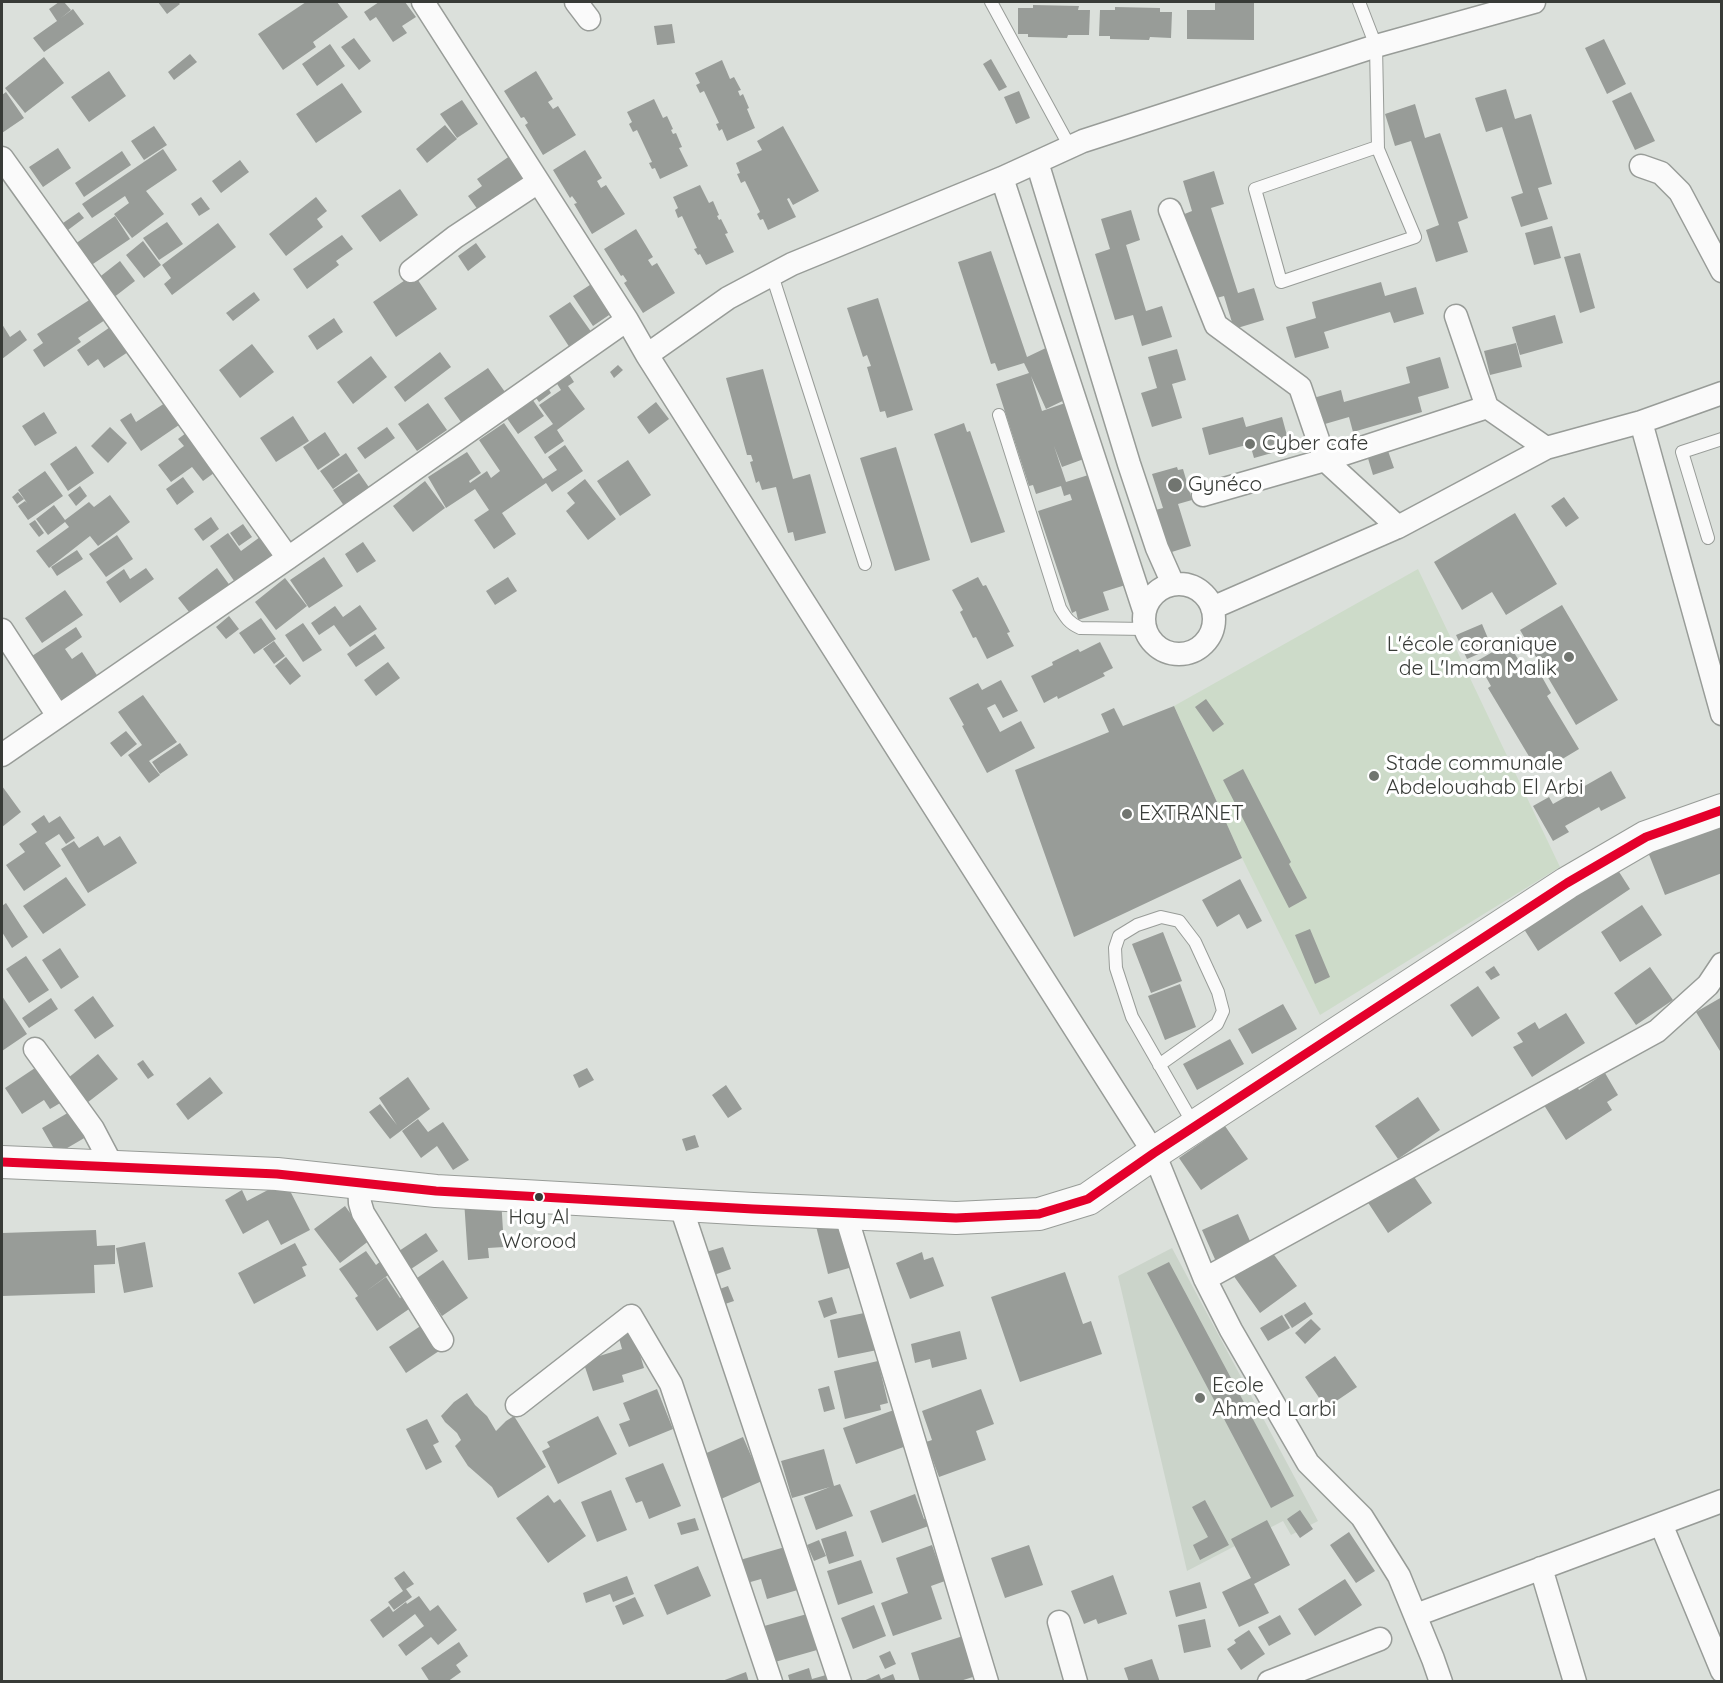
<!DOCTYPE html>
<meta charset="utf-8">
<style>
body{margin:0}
#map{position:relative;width:1723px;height:1683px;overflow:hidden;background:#dbe0db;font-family:Quicksand,sans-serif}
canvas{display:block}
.frame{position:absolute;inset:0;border:3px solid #383b37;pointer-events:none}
</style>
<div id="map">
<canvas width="1723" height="1683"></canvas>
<div class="frame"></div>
</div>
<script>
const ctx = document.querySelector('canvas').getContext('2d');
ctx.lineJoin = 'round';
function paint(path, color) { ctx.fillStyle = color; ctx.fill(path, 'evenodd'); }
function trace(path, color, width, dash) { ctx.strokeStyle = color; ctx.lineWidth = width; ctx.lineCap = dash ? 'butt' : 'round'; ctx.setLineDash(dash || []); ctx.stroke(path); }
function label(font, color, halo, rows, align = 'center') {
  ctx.font = font + ' Quicksand,sans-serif'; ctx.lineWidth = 6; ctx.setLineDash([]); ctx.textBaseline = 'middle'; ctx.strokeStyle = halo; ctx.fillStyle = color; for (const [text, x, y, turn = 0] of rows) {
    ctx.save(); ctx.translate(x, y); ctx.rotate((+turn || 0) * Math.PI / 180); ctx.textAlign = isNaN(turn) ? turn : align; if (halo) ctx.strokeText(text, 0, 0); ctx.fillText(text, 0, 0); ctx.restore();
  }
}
paint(new Path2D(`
 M1172,1248L1318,1521L1291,1535L1283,1521L1187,1571L1118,1276Z`), '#cbd4ca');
paint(new Path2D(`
 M1418,569L1560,867L1320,1015L1242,858L1174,706Z`), '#cddbc9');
paint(new Path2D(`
 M59,2H64L71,10L61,18L73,9L84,24L44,52L33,38L57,21L49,9Z
 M158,2H178L180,4L167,14Z
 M306,2H337L348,17L313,42L316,47L283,70L258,34Z
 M379,2H405L416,17L402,26L407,33L393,42L376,17L370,21L364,12Z
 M1215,2H1254V40L1187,39V10H1215Z
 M1033,5L1079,6L1078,10H1090L1089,35H1068L1067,38L1028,37V34H1018V8H1033Z
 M1115,7L1160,8V12H1172L1171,38L1150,37L1149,40L1110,39V36H1099L1100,10H1115Z
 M672,24L675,43L657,45L654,26Z
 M354,38L371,61L359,70L341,47Z
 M1604,39L1626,84L1607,94L1585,48Z
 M330,44L345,66L317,86L302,64Z
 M190,54L197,62L174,80L168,72Z
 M44,57L64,83L25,113L5,88Z
 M991,59L1007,87L999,91L983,64Z
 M722,60L730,79L734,77L741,90L738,91L740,96L743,94L749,108L747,109L755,128L727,141L722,129L719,131L716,124L719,123L704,91L700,93L696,85L700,83L695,73Z
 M109,71L126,96L89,122L71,97Z
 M536,71L553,99L548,102L553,109L558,106L576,135L543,155L525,125L528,123L524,117L521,118L504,91Z
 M342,83L362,112L316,143L296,114Z
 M1506,89L1515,119L1531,114L1552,184L1538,188L1548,219L1521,227L1511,197L1523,193L1502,127L1486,132L1475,98Z
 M1019,91L1030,118L1016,124L1004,97Z
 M6,92L24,118L2,133V95Z
 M1631,92L1655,141L1635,150L1612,101Z
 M654,99L663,118L667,116L673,129L671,130L673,134L676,133L682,147L679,148L688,166L660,179L655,168L652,169L649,163L652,162L637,130L633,132L629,124L632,122L627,112Z
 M462,100L478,124L457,138L440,114Z
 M1415,104L1425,138L1440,133L1468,218L1458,222L1468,252L1436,262L1426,230L1439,225L1411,141L1395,146L1385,114Z
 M445,125L457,139L427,163L416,149Z
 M154,126L167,145L144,160L131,141Z
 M783,126L819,191L793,205L789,198L787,199L796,217L768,230L763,219L760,220L757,214L760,212L745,181L741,183L737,174L740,173L736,163L762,150L757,141Z
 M58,148L71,168L43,187L29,167Z
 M163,149L177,170L146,191L164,214L132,238L114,214L129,203L125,196L92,218L82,204Z
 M585,150L602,178L597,181L601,188L606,185L625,214L592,234L574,204L577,203L572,196L570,198L553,170Z
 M122,151L131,165L84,197L75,183Z
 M514,153L533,181L481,214L468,196L482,186L477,179Z
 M240,160L249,172L221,193L212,181Z
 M1214,171L1224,204L1211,208L1238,293L1254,288L1264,320L1234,329L1224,296L1209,300L1182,215L1192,211L1183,181Z
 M700,185L709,203L713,201L719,215L717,216L719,220L721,219L728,233L725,234L734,252L706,265L700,254L698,255L694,249L697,248L682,216L678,218L675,210L678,208L673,197Z
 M400,189L418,215L380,242L361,216Z
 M201,197L210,209L199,216L191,204Z
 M316,197L327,211L317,219L323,227L286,256L269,234Z
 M1131,210L1140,240L1126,245L1146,311L1162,306L1172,337L1142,346L1133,315L1115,320L1095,254L1110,249L1101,219Z
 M79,212L84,218L68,230L63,223Z
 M115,216L130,239L90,266L75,244Z
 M167,222L183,244L159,260L143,238Z
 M218,223L236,247L172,295L164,284L171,278L162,265Z
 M1552,226L1561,258L1534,265L1525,233Z
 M636,229L653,257L648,260L652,266L657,263L675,293L643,313L624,283L627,281L623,275L621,276L604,249Z
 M342,235L353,249L336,261L339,265L307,289L293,269Z
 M143,241L161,265L144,278L126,255Z
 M476,243L486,257L468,271L458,256Z
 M991,251L1027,357L1050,346L1073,396L1046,409L1031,376L1042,411L1071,401L1092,456L1062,467L1054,446L1066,482L1098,472L1132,583L1103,592L1109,610L1078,620L1076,611L1072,613L1038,511L1072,500L1070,494L1064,496L1061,486L1036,494L1033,485L1029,486L996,384L1029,373L1024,363L998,371L995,363L991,364L958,262Z
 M1580,253L1595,308L1580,313L1564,257Z
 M120,261L135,281L113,298L97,279Z
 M414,274L437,309L396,337L373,302Z
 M596,281L615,311L593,326L573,296Z
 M1381,282L1385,296L1416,287L1424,314L1394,323L1390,312L1324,332L1329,348L1295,358L1286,327L1316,318L1312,302Z
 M254,292L260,300L233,321L226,313Z
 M97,295L111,316L78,338L81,342L44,367L33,350L43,343L37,334Z
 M878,298L913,410L887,418L885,411L880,412L867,367L871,366L867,355L863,357L847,308Z
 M570,302L592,333L570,348L549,316Z
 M1555,315L1563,343L1520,355L1512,327Z
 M334,318L343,332L317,350L308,336Z
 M116,323L134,348L104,368L98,359L88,366L77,350Z
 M2,324L10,337L20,330L27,340L2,359Z
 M1516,343L1522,367L1490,375L1484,351Z
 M252,344L274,372L240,398L219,370Z
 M1177,349L1186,380L1172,384L1182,418L1152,427L1141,393L1157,388L1148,357Z
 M440,352L451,367L405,402L394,387Z
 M371,356L387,377L353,404L337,382Z
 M1440,357L1449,388L1418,397L1422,412L1353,432L1349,417L1318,426L1310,399L1341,390L1344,402L1410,383L1406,367Z
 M618,365L623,370L614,378L610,372Z
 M488,368L505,392L461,422L444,398Z
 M763,369L793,479L810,474L826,533L795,541L793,532L788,533L776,487L762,490L759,481L756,483L750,462L753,461L751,455H747L726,378Z
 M567,371L574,382L568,386L585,409L557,430L564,441L545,454L534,437L553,424L539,405L561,390L554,379Z
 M547,386L551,393L539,402L534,395Z
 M530,396L544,416L518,434L504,414Z
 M656,402L669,419L649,434L637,417Z
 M165,403L179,425L141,451L120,420L131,413L136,422Z
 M428,403L447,430L417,451L398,424Z
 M44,412L57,433L35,446L22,426Z
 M293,416L309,441L276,462L260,438Z
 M1243,417L1246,427L1282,417L1289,443L1284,445L1286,449L1254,458L1250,444L1209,455L1202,428Z
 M504,423L543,479L557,470L548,457L565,445L583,471L552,492L546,483L502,513L516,534L494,549L474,520L489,510L475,489L446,508L428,477L467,452L481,473L469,481L470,483L487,471L491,478L500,471L479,440Z
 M964,423L967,432L970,431L1005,532L971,543L934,434Z
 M110,427L127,443L108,463L91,446Z
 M387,427L395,438L365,459L357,448Z
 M190,430L218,470L203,481L192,467L171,482L158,465L184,446L178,439Z
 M325,432L340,455L318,470L303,447Z
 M76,446L94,473L68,491L50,464Z
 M896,447L930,560L895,571L860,458Z
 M1387,448L1394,468L1373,475L1367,455Z
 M346,453L358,471L333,489L320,471Z
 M628,460L651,495L620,516L597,481Z
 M1177,467L1178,470L1183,469L1192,500L1178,504L1191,546L1162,555L1148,512L1163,508L1152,474Z
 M45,471L63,496L28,520L18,506L25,501L27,503L18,490Z
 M359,473L373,493L347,510L333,490Z
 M183,477L194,492L177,505L166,489Z
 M585,479L616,519L588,540L566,511L575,503L567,493Z
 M425,481L445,508L413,532L393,506Z
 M80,486L87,496L76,506L68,495Z
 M18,492L24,499L17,504L12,497Z
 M110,495L130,522L98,546L90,536L49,568L36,551L69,527L65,522L48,535L36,519L54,505L65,520L89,502L94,507Z
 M1564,497L1579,518L1566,527L1551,506Z
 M1515,513L1557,584L1506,615L1492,592L1462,610L1434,562Z
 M211,517L219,529L203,541L194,529Z
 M35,520L44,533L39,537L29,524Z
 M243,524L252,537L239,546L230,533Z
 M228,533L241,551L260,537L277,561L239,588L210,546Z
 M117,535L133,559L106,577L89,554Z
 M363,542L376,561L357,573L345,554Z
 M77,550L83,559L57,576L51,567Z
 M324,557L343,586L309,608L290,580Z
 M146,568L154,579L120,603L106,582L124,569L130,579Z
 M217,568L231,587L193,617L178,598Z
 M508,577L517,591L495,605L486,591Z
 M978,577L983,586L986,585L1010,632L1007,633L1014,646L987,659L976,637L973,638L960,612L963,610L952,590Z
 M285,578L307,606L276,630L255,602Z
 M65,590L83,615L42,643L25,618Z
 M360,605L377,629L350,647L334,625L319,635L311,623L335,606L343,617Z
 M1562,605L1618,700L1576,725L1520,630Z
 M229,616L239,629L226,639L216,627Z
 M261,618L276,639L254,654L239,633Z
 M303,623L322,650L303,662L285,635Z
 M1482,624L1492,648L1467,659L1456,635Z
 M76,627L82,637L65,649L72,659L82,652L102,683L67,707L32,656Z
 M375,634L385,648L356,667L347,654Z
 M274,641L285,656L274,664L263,649Z
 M1100,642L1113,668L1103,673L1105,676L1058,699L1057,696L1044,703L1031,676L1053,665L1052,662L1078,649L1080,652Z
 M1508,643L1523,667L1533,661L1551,693L1547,696L1579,749L1539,773L1488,688L1491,686L1477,661Z
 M286,657L301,676L290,685L275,666Z
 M388,662L400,678L376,696L364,680Z
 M1001,680L1018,711L1003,718L995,704L987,708L1000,732L1021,721L1035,748L987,773L962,726L964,725L949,698L978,683L982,690Z
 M143,695L177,742L149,761L160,775L149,783L128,755L142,745L118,712Z
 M1206,699L1224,724L1213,732L1195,707Z
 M1174,706L1242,858L1074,937L1015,770L1109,732L1101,714L1114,708L1123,726Z
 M126,731L137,744L121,757L110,743Z
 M180,743L188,755L160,774L152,762Z
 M1243,769L1291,862L1289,864L1307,898L1289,908L1223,780Z
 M1611,771L1626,798L1601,811L1599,807L1565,826L1569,832L1553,841L1533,806L1549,797L1553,804Z
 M2,786L21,812L2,827Z
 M44,815L49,823L60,816L75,838L66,844L59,834L45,843L61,866L24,891L6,865L25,852L19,844L37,832L31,824Z
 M1721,824L1722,873L1665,895L1648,852Z
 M98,836L104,846L120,836L137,863L88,893L61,849L74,841L79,848Z
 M1614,864L1630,889L1538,951L1522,926Z
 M66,877L86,905L43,934L23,906Z
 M1240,879L1262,921L1247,929L1239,914L1217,927L1202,900Z
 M6,903L28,937L12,948L2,932V906Z
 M1642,905L1662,935L1620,962L1601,932Z
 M1310,929L1330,977L1315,984L1295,935Z
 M1163,932L1182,981L1151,993L1132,944Z
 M60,948L79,977L61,989L42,960Z
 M26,956L49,990L29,1003L6,969Z
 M1494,966L1500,975L1491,980L1485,972Z
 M1650,967L1673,1000L1636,1025L1614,993Z
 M1180,984L1196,1027L1165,1040L1148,996Z
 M1478,986L1500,1018L1472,1037L1450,1005Z
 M2,996L27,1034L2,1051Z
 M93,996L114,1026L95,1039L74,1010Z
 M1722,997V1050L1720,1051L1696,1012Z
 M51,998L58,1009L29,1028L22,1018Z
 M1283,1004L1297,1029L1252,1054L1238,1029Z
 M1566,1013L1585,1043L1532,1077L1513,1047L1523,1042L1517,1033L1535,1022L1539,1029Z
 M1230,1039L1244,1064L1197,1090L1183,1064Z
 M98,1054L118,1079L83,1106L63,1082Z
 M143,1060L154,1075L148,1079L137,1064Z
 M38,1066L62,1102L50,1109L44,1100L22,1114L5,1088Z
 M587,1068L594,1080L579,1088L573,1075Z
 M1605,1073L1618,1095L1607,1102L1612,1110L1566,1140L1542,1102L1574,1081L1579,1090Z
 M210,1077L223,1093L188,1120L176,1104Z
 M408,1077L430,1109L390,1139L369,1112L380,1104L397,1125L379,1098Z
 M726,1085L742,1109L728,1118L712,1095Z
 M1418,1097L1440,1130L1398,1159L1375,1126Z
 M71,1111L86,1137L57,1154L42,1128Z
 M418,1119L428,1132L443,1122L469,1160L453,1170L437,1146L421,1158L402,1131Z
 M1225,1126L1248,1159L1201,1190L1179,1158Z
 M695,1135L699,1147L686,1151L682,1139Z
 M1408,1168L1432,1203L1388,1233L1365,1198Z
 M285,1181L310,1230L281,1245L268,1220L243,1234L225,1200L242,1190L247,1201Z
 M501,1198L504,1247L488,1248L489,1258L468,1260L464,1200Z
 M345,1206L370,1240L340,1263L314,1229Z
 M1238,1214L1254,1250L1218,1266L1202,1230Z
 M844,1219L856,1266L828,1274L816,1226Z
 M96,1230L97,1246L115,1245V1264L94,1265L95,1293L2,1296V1233Z
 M426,1233L438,1251L408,1271L396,1253Z
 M145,1242L153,1287L124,1293L116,1248Z
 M295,1243L307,1265L302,1267L306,1276L254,1304L238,1273Z
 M723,1247L731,1269L714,1275L706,1252Z
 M1269,1248L1297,1286L1260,1313L1233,1275Z
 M366,1251L376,1265L382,1260L391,1273L365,1292L386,1277L400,1298L404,1295L412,1307L377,1331L355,1298L358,1296L339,1269Z
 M922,1252L924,1260L933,1257L944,1286L910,1299L896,1263Z
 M443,1260L468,1298L442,1316L417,1278Z
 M1169,1262L1294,1496L1271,1508L1147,1273Z
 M1065,1272L1083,1324L1091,1321L1102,1354L1020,1382L991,1297Z
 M728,1286L734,1301L722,1305L717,1290Z
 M832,1297L837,1313L824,1318L818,1301Z
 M1305,1302L1313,1314L1292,1328L1284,1315Z
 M874,1311L882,1349L838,1358L830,1320Z
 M1282,1315L1290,1328L1268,1341L1260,1328Z
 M1311,1319L1321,1329L1305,1344L1295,1333Z
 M422,1325L439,1351L406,1373L389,1347Z
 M633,1331L644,1368L622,1375L624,1382L593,1391L583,1361L622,1349L618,1335Z
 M960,1331L967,1359L932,1368L930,1359L915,1363L911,1344Z
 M1335,1356L1357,1387L1326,1408L1305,1377Z
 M878,1361L888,1403L880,1405L881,1410L845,1419L834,1371Z
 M829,1386L835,1409L824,1412L818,1389Z
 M657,1389L673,1429L629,1447L619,1424L630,1420L623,1403Z
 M981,1389L994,1424L976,1431L986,1460L939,1477L926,1442L932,1440L922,1411Z
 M467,1393L475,1405L487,1416L496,1431L506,1421L514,1416L546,1467L498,1498L492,1487L468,1466L455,1446L461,1440L457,1433L445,1422L441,1416L454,1402Z
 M894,1410L912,1444L856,1464L843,1428Z
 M598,1416L617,1454L558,1484L542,1451L550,1447L547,1442Z
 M427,1419L439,1442L433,1445L442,1462L426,1470L406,1429Z
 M743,1437L762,1481L721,1499L702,1455Z
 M824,1449L834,1486L840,1484L853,1516L816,1530L804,1497L830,1487L792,1498L781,1461Z
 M663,1463L681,1506L649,1519L642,1501L636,1503L625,1478Z
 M611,1490L627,1530L597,1542L581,1502Z
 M915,1494L924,1519L931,1517L934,1524L882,1543L870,1511Z
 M548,1495L554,1503L560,1499L586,1536L548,1563L516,1518Z
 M1205,1500L1229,1545L1200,1560L1193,1545L1208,1537L1192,1507Z
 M1300,1510L1313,1529L1300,1538L1287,1519Z
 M695,1518L699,1530L681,1535L677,1523Z
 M1267,1520L1290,1565L1254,1584L1269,1613L1239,1627L1222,1592L1251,1578L1231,1539Z
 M846,1531L854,1556L829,1564L821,1539Z
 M1349,1532L1375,1571L1356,1583L1330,1545Z
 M819,1540L826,1556L814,1561L807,1545Z
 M932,1545L945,1581L931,1586L942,1619L893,1636L881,1603L908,1593L896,1558Z
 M1029,1545L1043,1585L1005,1598L991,1558Z
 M785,1547L801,1589L767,1599L761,1579L747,1583L740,1560Z
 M861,1560L873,1593L838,1605L827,1571Z
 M698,1566L711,1596L667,1615L654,1585Z
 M404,1571L414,1584L406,1589L412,1597L394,1610L388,1602L403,1591L394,1578Z
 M1113,1575L1127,1614L1098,1624L1096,1619L1084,1624L1071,1591Z
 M627,1576L634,1594L613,1602L610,1594L586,1603L583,1593Z
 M1345,1579L1362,1605L1315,1636L1298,1609Z
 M1200,1582L1207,1608L1176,1617L1169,1591Z
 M419,1596L430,1611L438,1605L457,1630L438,1645L431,1637L406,1656L398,1645L424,1626L415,1614L383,1638L370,1620L389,1606L393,1612L406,1602L407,1604Z
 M635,1597L644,1616L623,1625L615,1606Z
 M874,1605L886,1636L853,1649L841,1618Z
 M807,1614L817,1650L768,1664L757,1628Z
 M1280,1615L1291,1634L1269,1646L1258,1627Z
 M1205,1619L1211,1647L1184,1653L1178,1625Z
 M1249,1630L1265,1654L1241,1670L1227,1649L1236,1643L1234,1640Z
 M963,1636L976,1676L957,1682H920L911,1653Z
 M459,1642L468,1656L456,1665L461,1672L447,1682H430L421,1668Z
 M890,1651L896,1664L885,1669L879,1656Z
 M1152,1659L1160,1682H1129L1124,1668Z
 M809,1668L812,1679L826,1675L828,1682H790L788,1675Z
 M746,1672L749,1682H722V1681Z
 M879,1674L881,1679L893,1674L896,1682H861Z`), '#989c98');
const lane = new Path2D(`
 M991,2L1070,147
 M1359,2L1376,46L1378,149L1415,237L1281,282L1255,189L1377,147
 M772,275L865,564
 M999,415L1060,608C1066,618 1069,623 1080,628L1145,629
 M1708,538L1682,452L1722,439
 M1159,1065L1217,1024L1223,1011L1218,992L1195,942L1179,921L1161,917L1137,925L1119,936L1115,948L1116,968L1132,1017L1194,1125`);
const street = new Path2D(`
 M423,2L627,320L647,355L1154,1153L1205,1279L1231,1330L1308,1463L1362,1517L1399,1576L1433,1659L1441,1682
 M576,2L589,19
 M2,158L288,558
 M1037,162L1129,464L1157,548L1173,584
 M1641,166L1661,173L1680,192L1722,271
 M1002,178L1144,610
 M1170,210L1216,325L1300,387L1325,460L1398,527L1546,448L1641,422L1722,393
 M411,271L455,237L538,182
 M1456,316L1487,407
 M647,355L728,298L792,264L1002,178L1083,141L1376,46L1534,2
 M1641,422L1722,714
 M1203,495L1325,460L1487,407L1546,448
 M1144 619a35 35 0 1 1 70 0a35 35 0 1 1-70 0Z
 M1212,608L1398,527
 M2,630L58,716
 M2,755L288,558L627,320
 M35,1049L93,1129L113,1167
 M359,1184L360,1203L363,1213L442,1340
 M680,1204L840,1682
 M845,1212L987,1682
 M1205,1279L1657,1031L1708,985L1722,964
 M517,1405L631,1316L671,1384L771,1682
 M1661,1524L1722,1671
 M1541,1568L1575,1682
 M1416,1615L1722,1501
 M1059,1622L1076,1682
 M1269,1682L1380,1639`);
const secondary = new Path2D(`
 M2,1162L277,1174L436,1191L753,1209L956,1218L1039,1214L1088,1199L1154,1153L1567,883L1646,837L1722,810`);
trace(lane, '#989c98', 14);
trace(street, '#989c98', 25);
trace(secondary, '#989c98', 34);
trace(lane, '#fafafa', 12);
trace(street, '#fafafa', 22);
trace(secondary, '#fafafa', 32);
trace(new Path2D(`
 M2,1162L277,1174L436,1191L753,1209L956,1218L1039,1214L1088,1199L1154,1153L1567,883L1646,837L1722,810`), '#e4002b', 9);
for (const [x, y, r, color] of [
 [1250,444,6,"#717570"],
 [1175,485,8,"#717570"],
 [1569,657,6,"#717570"],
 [1374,776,6,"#717570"],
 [1127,814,6,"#717570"],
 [539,1197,5,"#383b37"],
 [1200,1398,6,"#717570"]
]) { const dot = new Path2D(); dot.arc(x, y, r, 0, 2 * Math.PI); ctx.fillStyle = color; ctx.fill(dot); trace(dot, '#fff', 2); }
label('20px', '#383b37', '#fff', [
 ["Hay Al",539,1218],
 ["Worood",539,1242]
]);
label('21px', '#383b37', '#fff', [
 ["Cyber cafe",1262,444],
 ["Gynéco",1188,485],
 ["L'école coranique",1557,645,"right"],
 ["de L'Imam Malik",1557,669,"right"],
 ["Stade communale",1386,764],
 ["Abdelouahab El Arbi",1386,788],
 ["EXTRANET",1139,814],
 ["Ecole",1212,1386],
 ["Ahmed Larbi",1212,1410]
], 'left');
</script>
